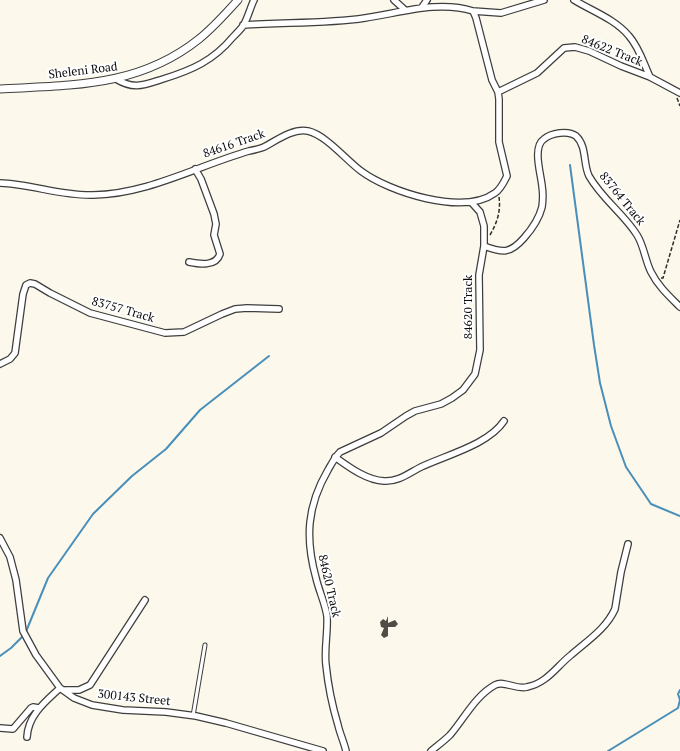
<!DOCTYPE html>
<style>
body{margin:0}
canvas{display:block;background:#fcf8eb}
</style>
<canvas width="680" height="751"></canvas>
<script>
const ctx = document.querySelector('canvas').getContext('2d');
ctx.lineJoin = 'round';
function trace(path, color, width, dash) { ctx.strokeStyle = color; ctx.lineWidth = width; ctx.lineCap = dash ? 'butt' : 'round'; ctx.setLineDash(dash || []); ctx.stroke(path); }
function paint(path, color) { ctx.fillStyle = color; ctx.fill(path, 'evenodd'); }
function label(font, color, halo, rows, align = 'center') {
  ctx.font = font + ' "PT Serif",serif'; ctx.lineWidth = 4; ctx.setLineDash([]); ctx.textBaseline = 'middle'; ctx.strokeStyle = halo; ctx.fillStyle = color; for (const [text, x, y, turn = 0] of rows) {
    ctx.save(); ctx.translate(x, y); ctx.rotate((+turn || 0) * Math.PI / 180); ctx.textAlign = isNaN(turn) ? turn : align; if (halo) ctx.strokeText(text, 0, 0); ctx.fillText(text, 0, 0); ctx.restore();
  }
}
trace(new Path2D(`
 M570,165L594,345L600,383L611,426L626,467L651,504L680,516
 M0,656L11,648L25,634L48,578L93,514L132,476L166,449L200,410L269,356
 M608,751L678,708L680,700L678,694L680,690`), '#488fba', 2);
paint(new Path2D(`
 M388,616V623L395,620L398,624L395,627H388V636L384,638L381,635L384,628L381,627L380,622L383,619L386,621Z`), '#524c49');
const service = new Path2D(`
 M193,716L205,645`);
const minor = new Path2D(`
 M394,0L405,10
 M574,0C592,11 615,19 629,36C639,47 644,64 650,77
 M422,7L427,0
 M473,11L501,13L544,0
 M116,79C134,90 144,85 163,79C192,70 213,61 233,37C236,34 240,30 243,26C248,18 250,8 254,0
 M498,92L537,73L564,48L575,47L589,51L621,66L650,77L680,93
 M0,183C31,184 61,196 93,195C148,194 197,166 249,151C254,150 259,149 264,147C277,140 293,128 308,131C326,135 346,160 361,171C389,192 463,216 495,193C501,189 504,182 507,176L499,142V99L498,92L492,80L476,18L473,11C438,0 400,13 365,18C325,24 284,22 243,25
 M484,246C503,253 510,254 524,238C532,229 539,219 542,207C543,200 543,192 542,186C541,174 532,147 544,139C551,133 568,130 576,136C587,146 583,164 589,176C602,199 624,214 637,235C644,246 645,260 651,272C658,286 669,296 680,307
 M189,262C199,264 216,267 220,254L214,235L216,224L214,214L201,179L195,169
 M0,364L10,359L15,353L23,294L26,285L30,283L35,284L50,293L90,313L165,333L184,332L222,314L235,309L247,308L279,309
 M335,457C349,467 366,480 384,481C398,482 409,473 421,467C446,455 488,445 504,421
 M0,538L10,557L16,580L23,631L36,655L60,688L74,698L92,705L123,710L166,712L196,716L226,723L323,751
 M65,690H79L90,685L145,600
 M0,728L13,729L31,708L33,707L39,708
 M27,737C28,715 46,701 60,688
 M346,751C344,742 340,734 338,725C332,705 328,685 326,665C324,650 328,633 327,616C325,603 319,591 316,578C305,538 307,506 328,470C332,463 335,457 340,452L381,433L406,416L415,411L441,404L452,398L463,390L475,374L480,350L479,275L484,246V226L480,212L472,203
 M431,751C437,746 444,741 450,735C464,719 475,696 495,685C504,680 516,690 527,687C547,683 556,667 571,655C587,641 606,629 615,609L621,572L628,544`);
const tertiary = new Path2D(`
 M0,89C73,85 139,87 199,39C214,27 226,13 238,0`);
trace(service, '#3e3e3e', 5);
trace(minor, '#3e3e3e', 8);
trace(tertiary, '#3e3e3e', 9);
trace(new Path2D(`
 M677,98L680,106
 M490,235C497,223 501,211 499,197
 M661,278H663L680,220`), '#2d2d2d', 1.5, [4, 2]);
trace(service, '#fff', 3);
trace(minor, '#fff', 5.5);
trace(tertiary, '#fff', 7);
label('12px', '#0b0b0b', '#fff', [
 ["84622 Track",612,51,22],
 ["Sheleni Road",83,71,-7],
 ["84616 Track",234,144,-19],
 ["83764 Track",622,199,51],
 ["84620 Track",469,307,-90],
 ["83757 Track",123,310,16],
 ["84620 Track",329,586,77],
 ["300143 Street",134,698,6]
]);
</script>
